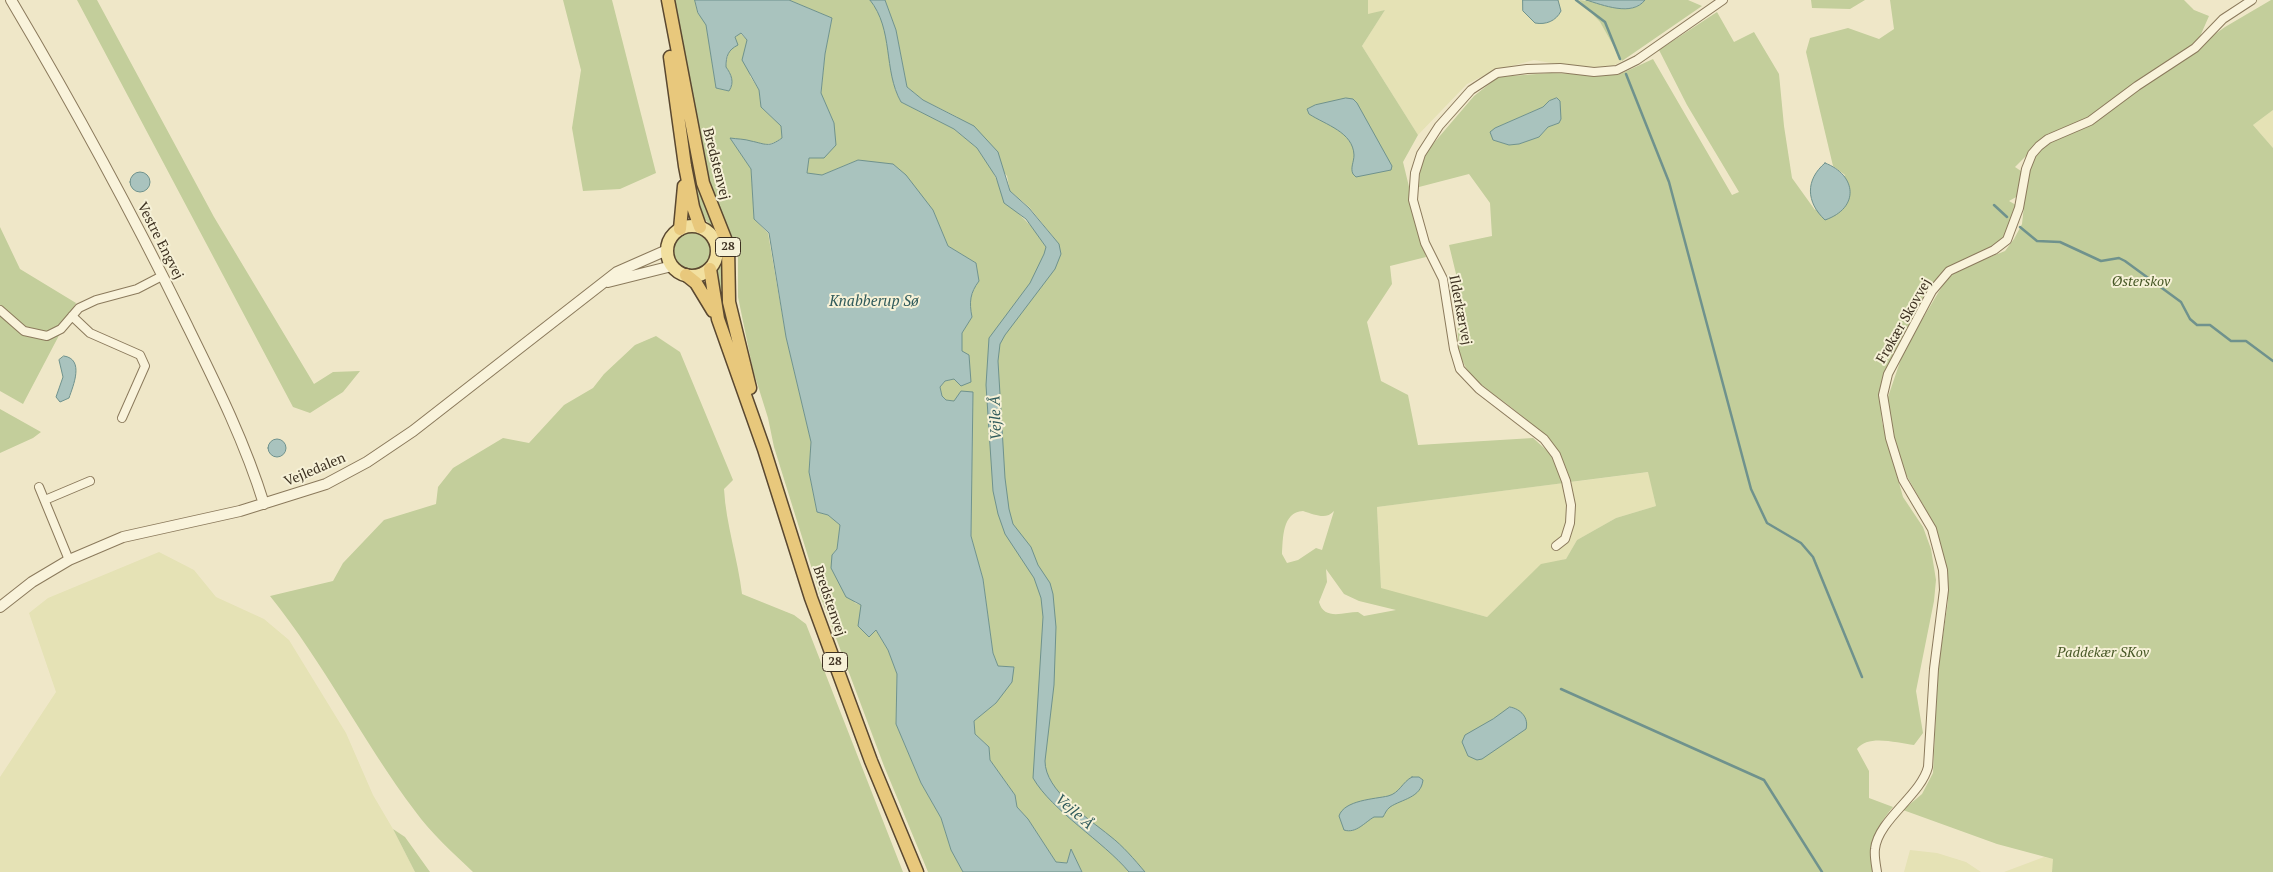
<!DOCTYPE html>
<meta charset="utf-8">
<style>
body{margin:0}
canvas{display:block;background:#efe7c8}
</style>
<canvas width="2273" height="872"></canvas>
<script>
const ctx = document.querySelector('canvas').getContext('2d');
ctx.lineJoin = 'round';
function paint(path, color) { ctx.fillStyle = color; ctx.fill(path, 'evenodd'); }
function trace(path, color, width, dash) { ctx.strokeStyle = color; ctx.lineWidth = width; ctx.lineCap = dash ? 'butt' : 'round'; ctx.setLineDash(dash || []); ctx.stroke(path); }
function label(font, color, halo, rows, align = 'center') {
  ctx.font = font + ' "PT Serif",serif'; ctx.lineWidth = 4; ctx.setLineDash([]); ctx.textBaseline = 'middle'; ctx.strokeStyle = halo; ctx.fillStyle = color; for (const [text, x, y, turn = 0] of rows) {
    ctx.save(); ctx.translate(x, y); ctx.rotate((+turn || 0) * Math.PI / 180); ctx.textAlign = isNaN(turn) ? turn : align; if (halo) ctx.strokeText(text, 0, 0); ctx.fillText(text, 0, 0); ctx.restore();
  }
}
paint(new Path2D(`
 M1368,0H1579L1600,22L1622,61L1611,67L1579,68L1534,60L1493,71L1467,84L1418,135L1362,46L1385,10L1368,15Z
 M2273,110V148L2253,125Z
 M1649,472L1656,506L1616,518L1577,540L1566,559L1541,565L1487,617L1381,589L1377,507Z
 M159,552L194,570L216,597L264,619L289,640L346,733L373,795L393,829L415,872H0V777L56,692L29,613L48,598Z
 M1910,850L1937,853L1966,862L1981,872H1904Z
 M2044,857L2054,859L2052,872H2004Z`), '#e5e2b5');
paint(new Path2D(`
 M77,0H97L214,217L314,384L333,372L360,371L343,392L310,413L293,407Z
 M563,0H612L656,173L620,189L583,191L572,128L581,70Z
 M674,0H695L698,13L706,24L716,88L729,91C735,82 731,74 726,67C727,56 731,39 740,33L747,40L750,76L759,90L761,107L781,126L782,138C764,151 751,139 731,139L751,169L754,219L768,233L786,337L811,442L809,472L817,512L828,515L840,525L837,549L832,555L855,603L861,605L888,650L897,674L896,724L921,783L941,818L951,850L963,872H928L884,766L821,598L774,447L768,418L753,370L738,297V248L712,196Z
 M789,0H870C874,5 879,11 881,17C893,43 886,76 901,102L954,129L977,148L992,170L1000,187L1013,208L1034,229L1046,247L1055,239L1029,207L1010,191L1007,176L957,117L923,100L907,87L896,30L885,0H1368V14L1385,10L1362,46L1418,135L1403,162L1426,257L1390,266L1392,284L1367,322L1381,381L1408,395L1418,445L1533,438L1553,456L1564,483L1377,507L1381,588L1487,617L1541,564L1566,559L1577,540L1616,518L1656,506L1648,472L1570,482C1563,436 1506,407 1474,378L1466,368L1458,352L1457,278L1449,245L1492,236L1490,203L1469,174L1419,187L1420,171L1427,151L1474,96L1498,77L1550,73L1618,75L1653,59L1732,195L1739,192L1687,105L1659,50L1717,12L1734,42L1754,32L1779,74L1784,126L1792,178L1815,210L1845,175L1833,166L1806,52L1810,38L1848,28L1879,39L1894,29L1890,0H2184L2194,10L2209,16L2198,41L2085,120L2053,134L2049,133L2015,167L2021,171L2018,196L2009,201L2016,205L2003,238L1990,249L1952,265L1927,290L1886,369L1880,399L1882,422L1903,497L1923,527L1931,549L1936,580L1934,601L1916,691L1923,733L1914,745C1897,743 1868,734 1857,749L1869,771V798L1893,807C1873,831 1872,842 1872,872H1082L1071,849L1067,863L1056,862L1028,819L1017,807L1015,795L990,760L989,747L975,734L974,721L996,703L1014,667L998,666L993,653L983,579L971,536L973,392L954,401L946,400L942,396L940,387L945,381L954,379L962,351V333L972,317C969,302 970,293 979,281L976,263L948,246L933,210L864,161L858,160L822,175L807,174L809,158L834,123L821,94L825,54L832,18ZM1557,98L1560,101L1559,123L1548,127L1539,137L1519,144L1509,145L1493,140L1495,128L1543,107L1549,101ZM1303,511C1316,515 1326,520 1334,511L1322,550L1316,548L1298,560L1287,563L1282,554C1283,539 1282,512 1303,511ZM1326,569L1344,594L1359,601L1396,610L1364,616L1358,612C1344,612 1324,621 1319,602L1327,582Z
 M1579,0C1599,0 1629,20 1645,0H1688L1702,6L1622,61L1600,22Z
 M1811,0H1865L1850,9L1812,8Z
 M2271,0H2273V110L2253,125L2273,148V872H2052L2053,859L1997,844L1903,810L1922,794L1933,773L1938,670L1948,601V572L1934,524L1904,471L1889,426L1886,409L1888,397L1904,350L1947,278L1965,267L2005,251L2014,239L2022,224L2027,178L2032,161L2045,145L2130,95L2225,27Z
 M689,153H693L716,226L714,228L699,214Z
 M0,227L20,269L76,303L23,404L0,391Z
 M673 251a19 19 0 1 1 38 0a19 19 0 1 1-38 0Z
 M720,266L724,267L732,328L728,329C721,310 709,286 720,266Z
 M656,336L680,352L733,480L724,489C726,525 738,559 742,594L794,615L806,624L903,872H473C453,853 431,833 415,811C363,742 324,663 270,596L333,581L343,563L384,520L436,504L438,487L453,468L503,438L529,443L564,405L593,388L604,374L635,345Z
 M0,409L41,432L33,438L0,453Z
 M393,829L405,837L430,872H415Z`), '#c3ce9b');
const water = new Path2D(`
 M695,0H789L832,18L825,54L821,93L834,123L836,145L824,158H809L807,173L822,175L858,160L893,164L906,175L933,210L948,246L976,263L979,281C970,293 969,302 972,317L962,333V351L969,355L971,382L961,386L954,379L945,381L940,387L942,396L946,400L954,401L961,391L973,392L971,536L983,579L993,653L998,666L1014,667L1012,682L996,703L974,721L975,734L989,747L990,760L1015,795L1017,807L1028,819L1056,862L1067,863L1071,849L1082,872H963L951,850L941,818L921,783L896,724L897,674L888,650L876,630L869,637L858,626L861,605L846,597L831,568L832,555L837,549L840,525L828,515L817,512L809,472L811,442L786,337L769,233L754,219L751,169L730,138C737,139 745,139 751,141C766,144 768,148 782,138L781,126L761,107L759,90L742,60L747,40L741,33L735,37L738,45C728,50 726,56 726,67C731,74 735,82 729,91L716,88L706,25L698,13Z
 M870,0H885L896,30L907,87L923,100L974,126L998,152L1010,191L1029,208L1059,244L1061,254L1055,269L1005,335L1000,344L998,361L1005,478L1009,509L1013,524L1031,547L1038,565L1050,583L1053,594L1056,627L1054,685L1045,761C1045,791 1088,818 1110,836C1123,846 1134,859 1145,872H1129C1103,841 1052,811 1033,778L1043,617L1041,598L1034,578L1005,534L998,514L993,491L986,385L989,338L1030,283L1044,254L1046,247L1026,219L1004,203L996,177L977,148L954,129L901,102C883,70 894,30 870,0Z
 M1523,0H1558L1561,11C1556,21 1546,25 1535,23L1523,11Z
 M1586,0H1645C1632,17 1603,5 1586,0Z
 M1346,98L1353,99L1357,103L1392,166L1391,170L1356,177L1353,174C1350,168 1354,162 1354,155C1353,132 1326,125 1309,114L1307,109L1315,105Z
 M1557,98L1560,101L1561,119L1559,123L1548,127L1539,137L1519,144L1509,145L1493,140L1490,132L1495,128L1543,107L1549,101Z
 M1825,163C1857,175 1860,208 1825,220C1806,202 1805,180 1825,163Z
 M130 182a10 10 0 1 1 20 0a10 10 0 1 1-20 0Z
 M64,356C85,359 73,386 69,398L60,402L56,397L63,377L59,360Z
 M268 448a9 9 0 1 1 18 0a9 9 0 1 1-18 0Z
 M1510,707C1521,709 1529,718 1526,729L1482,759L1477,760L1468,756L1462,742L1465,735L1493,719Z
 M1412,777H1419L1423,780C1421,798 1402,799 1390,807C1386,810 1385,814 1383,817H1374C1365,822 1356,834 1344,830L1339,816C1344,800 1375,799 1388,796C1400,793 1402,782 1412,777Z`);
paint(water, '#a9c3be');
trace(water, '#6f928d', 1);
trace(new Path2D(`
 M1576,0L1605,22L1620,59
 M1626,74L1669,182L1751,489L1767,523L1801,543L1813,557L1862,677
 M1994,205L2007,217
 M2020,227L2037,241L2060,242L2101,261L2119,258L2125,261L2181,302L2190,319L2197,325H2210L2231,341H2246L2273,361
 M1561,689L1764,780L1822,872`), '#6f928d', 2.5);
const minor = new Path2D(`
 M0,310L24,331L47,336L61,329L79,308L96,300L137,289L162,276
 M72,316L90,333L140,355L145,366L122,418
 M39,487L69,560
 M45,500L90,481
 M1556,546L1565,539L1570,523L1571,505L1566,481L1556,455L1544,439L1479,389L1460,369L1454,349L1443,279L1425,243L1413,200L1415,173L1421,154L1439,126L1471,90L1497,73L1527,69L1560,68L1594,72L1617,70L1637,60L1723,0
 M1877,872C1876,865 1874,856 1875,849C1878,820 1921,795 1928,767L1934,669L1944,590L1943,570L1932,529L1903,480L1890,438L1883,395L1888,374L1932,291L1949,271L1994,250L2007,240L2019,208L2026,169L2032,154L2039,146L2048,139L2090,121L2137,86L2195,48L2223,19L2252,0`);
const tertiary = new Path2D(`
 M11,0C72,103 130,209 183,317C213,378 244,439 264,504
 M608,282L672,266
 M0,607L32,582L69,560L123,537L240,511L326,484L367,462L413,431L617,272L667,250`);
const primary = new Path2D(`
 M667 251a25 25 0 1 1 50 0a25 25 0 1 1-50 0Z`);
const trunk = new Path2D(`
 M668,0L703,183L728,246L729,302L750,388
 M670,57L685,166L693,207L700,227
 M680,229L684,186
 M710,269L718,319L764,449L811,598L871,761L917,872
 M686,275L696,283L713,311`);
trace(minor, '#8b7a5c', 10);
trace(tertiary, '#8b7a5c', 12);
trace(primary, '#5a4830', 15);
trace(trunk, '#5a4830', 15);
trace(minor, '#f9f3db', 8);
trace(tertiary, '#f9f3db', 10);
trace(primary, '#f2e0a0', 12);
trace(trunk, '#e8c87c', 12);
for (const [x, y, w] of [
 [728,247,25],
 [835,662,25]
]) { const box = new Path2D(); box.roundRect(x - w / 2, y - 9.5, w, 19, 4); ctx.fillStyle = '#f6f1d7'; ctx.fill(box); trace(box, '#3c3020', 1); }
label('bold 12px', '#3c3020', null, [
 ["28",728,247],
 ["28",835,662]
]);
label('14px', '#3c3020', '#f6f1d7', [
 ["Bredstenvej",716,164,76],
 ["Vestre Engvej",160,241,63],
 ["Ilderkærvej",1460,310,79],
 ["Frøkær Skovvej",1904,321,-60],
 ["Vejledalen",315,470,-23],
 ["Bredstenvej",829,601,71]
]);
label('italic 14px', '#475826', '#f6f1d7', [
 ["Østerskov",2141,282],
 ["Paddekær SKov",2103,653]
]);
label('italic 15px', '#2f5a5b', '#f6f1d7', [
 ["Knabberup Sø",874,302],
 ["Vejle Å",996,418,-92],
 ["Vejle Å",1074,812,41]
]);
</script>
